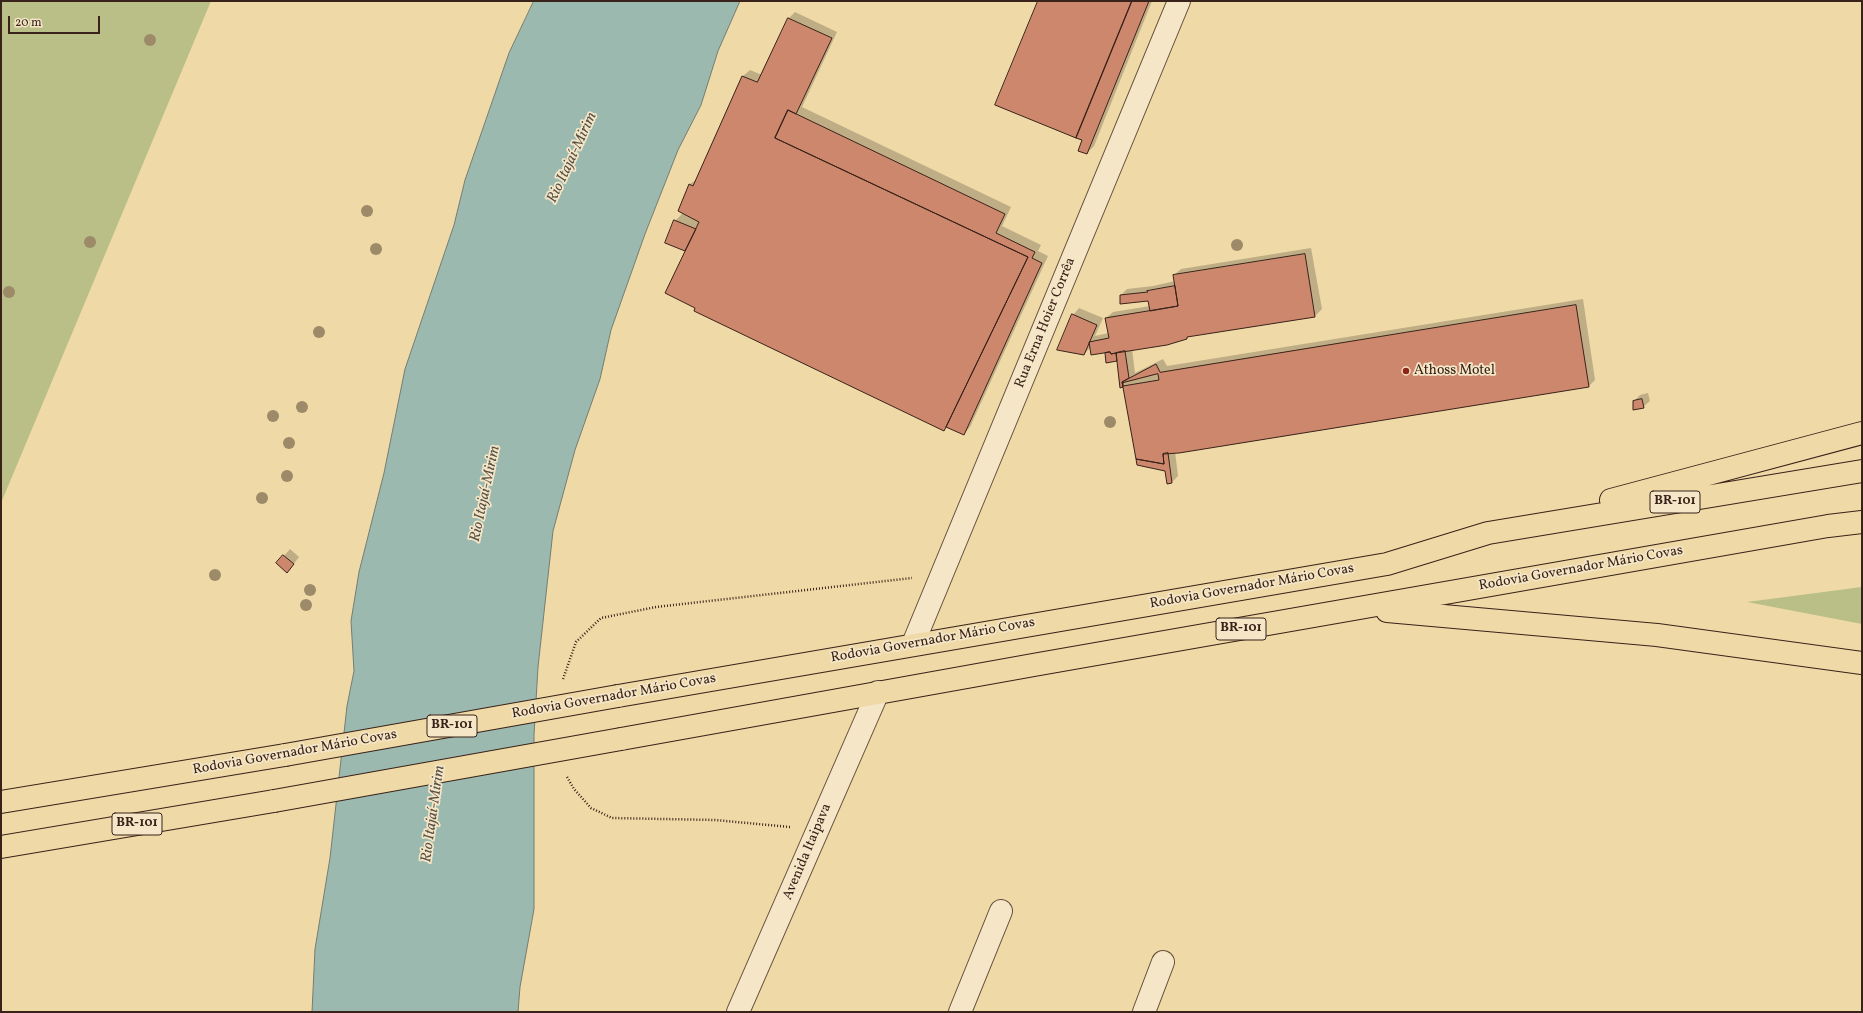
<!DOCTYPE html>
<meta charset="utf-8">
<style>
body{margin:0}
#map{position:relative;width:1863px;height:1013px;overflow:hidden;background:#eed9a7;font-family:Vollkorn,serif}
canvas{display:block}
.frame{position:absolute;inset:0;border:2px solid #392219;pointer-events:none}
.scale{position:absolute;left:8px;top:16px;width:92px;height:18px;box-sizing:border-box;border:2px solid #392219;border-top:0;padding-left:5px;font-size:12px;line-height:14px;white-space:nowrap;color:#392219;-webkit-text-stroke:3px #f4e6c6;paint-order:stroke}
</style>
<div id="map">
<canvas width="1863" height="1013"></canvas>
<div class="frame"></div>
<div class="scale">20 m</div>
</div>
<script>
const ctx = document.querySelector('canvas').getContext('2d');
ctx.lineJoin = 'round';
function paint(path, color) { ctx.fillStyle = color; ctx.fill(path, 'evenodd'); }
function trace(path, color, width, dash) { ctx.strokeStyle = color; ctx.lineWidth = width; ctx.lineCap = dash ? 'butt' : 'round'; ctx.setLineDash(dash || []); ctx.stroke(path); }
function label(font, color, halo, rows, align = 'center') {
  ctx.font = font + ' Vollkorn,serif'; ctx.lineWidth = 3.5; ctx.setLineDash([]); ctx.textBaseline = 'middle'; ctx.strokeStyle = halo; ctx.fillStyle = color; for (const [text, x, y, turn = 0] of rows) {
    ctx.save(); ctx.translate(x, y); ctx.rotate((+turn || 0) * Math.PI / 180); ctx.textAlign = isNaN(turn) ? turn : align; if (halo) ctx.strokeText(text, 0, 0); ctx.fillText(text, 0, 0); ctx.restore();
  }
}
paint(new Path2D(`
 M1,1H211L1,503Z
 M1862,587V624L1747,602Z`), '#b9bf87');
const water = new Path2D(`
 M534,1H740L718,51L701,105L678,150L645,234L611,330L600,379L575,450L553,531L538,667L534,735V909L520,987L518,1012H312L315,949L330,858L347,706L354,671L351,621L359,572L384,473L405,369L454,225L465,180L509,53Z`);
paint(water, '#9bb9ae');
trace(water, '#747d72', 1);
paint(new Path2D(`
 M1039,1H1152L1094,146L1087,153Z
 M795,12L837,32L802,107L1011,207L1002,226L1041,245L1038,251L1048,256L970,427L964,434L947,427L944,430L697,308L687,250L666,242L675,221L683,213L690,184L697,179L743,76L750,70L762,75L789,18Z
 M1311,248L1322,309L1315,316L1189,336L1186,338L1132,349L1135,373L1163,359L1167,366L1583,299L1595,380L1589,386L1175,451L1178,476L1172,482L1124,386H1121L1118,360L1107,362L1106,352L1090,348L1084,354L1073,315L1079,308L1103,318L1095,336L1109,333L1106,318L1113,312L1150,306L1149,300L1121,295L1127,289L1153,286L1175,281L1174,275L1181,269Z
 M1648,393L1650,401L1643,407L1634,401L1640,395Z
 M290,549L299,557L293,565L284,556Z`), '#0003');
const building = new Path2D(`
 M1038,1H1132L1076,138L995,105Z
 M1132,1H1149L1087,154L1078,151L1082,140L1076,138Z
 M788,18L832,38L796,114L788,110L775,138L1028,257L944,431L694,311L695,308L665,293L699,222L678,211L689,184L693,186L742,76L757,82Z
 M788,110L1005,214L996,233L1035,252L1032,258L1042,263L964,435L946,427L1028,257L775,138Z
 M674,220L696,229L685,251L665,243Z
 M1305,254L1315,317L1187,337V339L1167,345L1116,353L1111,354L1110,352L1091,355L1089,342L1109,338L1105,318L1178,306L1173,275Z
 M1175,286L1178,306L1150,311L1148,301L1120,304V295L1148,292L1147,291Z
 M1576,305L1589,387L1179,453L1163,454L1164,464L1136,459L1122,382L1156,364L1160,372Z
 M1072,314L1097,325L1084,355L1057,350Z
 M1125,351L1129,378L1122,382L1123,387L1120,388L1116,353Z
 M1110,352L1111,354L1116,353L1117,361L1106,363L1105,353Z
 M1158,374L1159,380L1123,386V383Z
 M1642,399L1644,408L1633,410V401Z
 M1168,453L1172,483L1167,484L1165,471L1137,465L1136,459L1164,464L1163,454Z
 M283,555L294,564L287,573L276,563Z`);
paint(building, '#cd876d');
trace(building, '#392219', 1);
const minor = new Path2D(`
 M913,644L1179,1
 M738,1012L878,692
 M960,1012L1001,911
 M1144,1012L1163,962`);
const highway = new Path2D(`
 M1611,500L1862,433
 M1387,611L1657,635L1862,663
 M618,696L1387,564L1488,533L1862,471
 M621,739C1023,666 1425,596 1828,526L1862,522
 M1,802L285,755
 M1,847L274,801`);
trace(minor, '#66503c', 24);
trace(highway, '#392219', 24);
trace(new Path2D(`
 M563,679L576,642L601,618L656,607L912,578
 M567,777L574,789L591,808L612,818L715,820L790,827`), '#392219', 2.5, [1, 2]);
trace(minor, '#f4e6c6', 22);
trace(highway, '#eed9a7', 22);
const highwayBridge = new Path2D(`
 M285,755L618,696
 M274,801L621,739`);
trace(highwayBridge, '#392219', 24, []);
trace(highwayBridge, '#eed9a7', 22);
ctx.fillStyle = '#9c8a68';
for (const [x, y] of [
 [150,40],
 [367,211],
 [90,242],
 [1237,245],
 [376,249],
 [9,292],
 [319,332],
 [302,407],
 [273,416],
 [1110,422],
 [289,443],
 [287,476],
 [262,498],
 [215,575],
 [310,590],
 [306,605]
]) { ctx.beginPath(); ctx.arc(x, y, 6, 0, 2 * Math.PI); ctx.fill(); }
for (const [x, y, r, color] of [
 [1406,371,4,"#8f2418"]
]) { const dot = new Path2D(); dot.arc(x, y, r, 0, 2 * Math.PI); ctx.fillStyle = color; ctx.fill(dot); trace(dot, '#f4e6c6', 1.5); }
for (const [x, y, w] of [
 [1675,502,50],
 [1241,629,50],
 [452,726,50],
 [137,824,50]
]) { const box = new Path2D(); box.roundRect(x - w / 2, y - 11, w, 22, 3); ctx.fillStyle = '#f4e6c6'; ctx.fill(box); trace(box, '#392219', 1); }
label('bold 13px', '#392219', null, [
 ["BR-101",1675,502],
 ["BR-101",1241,629],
 ["BR-101",452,726],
 ["BR-101",137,824]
]);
label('14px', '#392219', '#f4e6c6', [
 ["Rua Erna Hoier Corrêa",1046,323,-68],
 ["Rodovia Governador Mário Covas",1581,569,-10],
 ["Rodovia Governador Mário Covas",1252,587,-10],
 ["Rodovia Governador Mário Covas",933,641,-10],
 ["Rodovia Governador Mário Covas",614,697,-10],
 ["Rodovia Governador Mário Covas",295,753,-10],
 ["Avenida Itaipava",808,852,-67]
]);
label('14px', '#392219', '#f4e6c6', [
 ["Athoss Motel",1414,371]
], 'left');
label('italic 15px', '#564f46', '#f4e6c6', [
 ["Rio Itajaí-Mirim",573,158,-65],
 ["Rio Itajaí-Mirim",486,494,-78],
 ["Rio Itajaí-Mirim",434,814,-82]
]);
</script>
